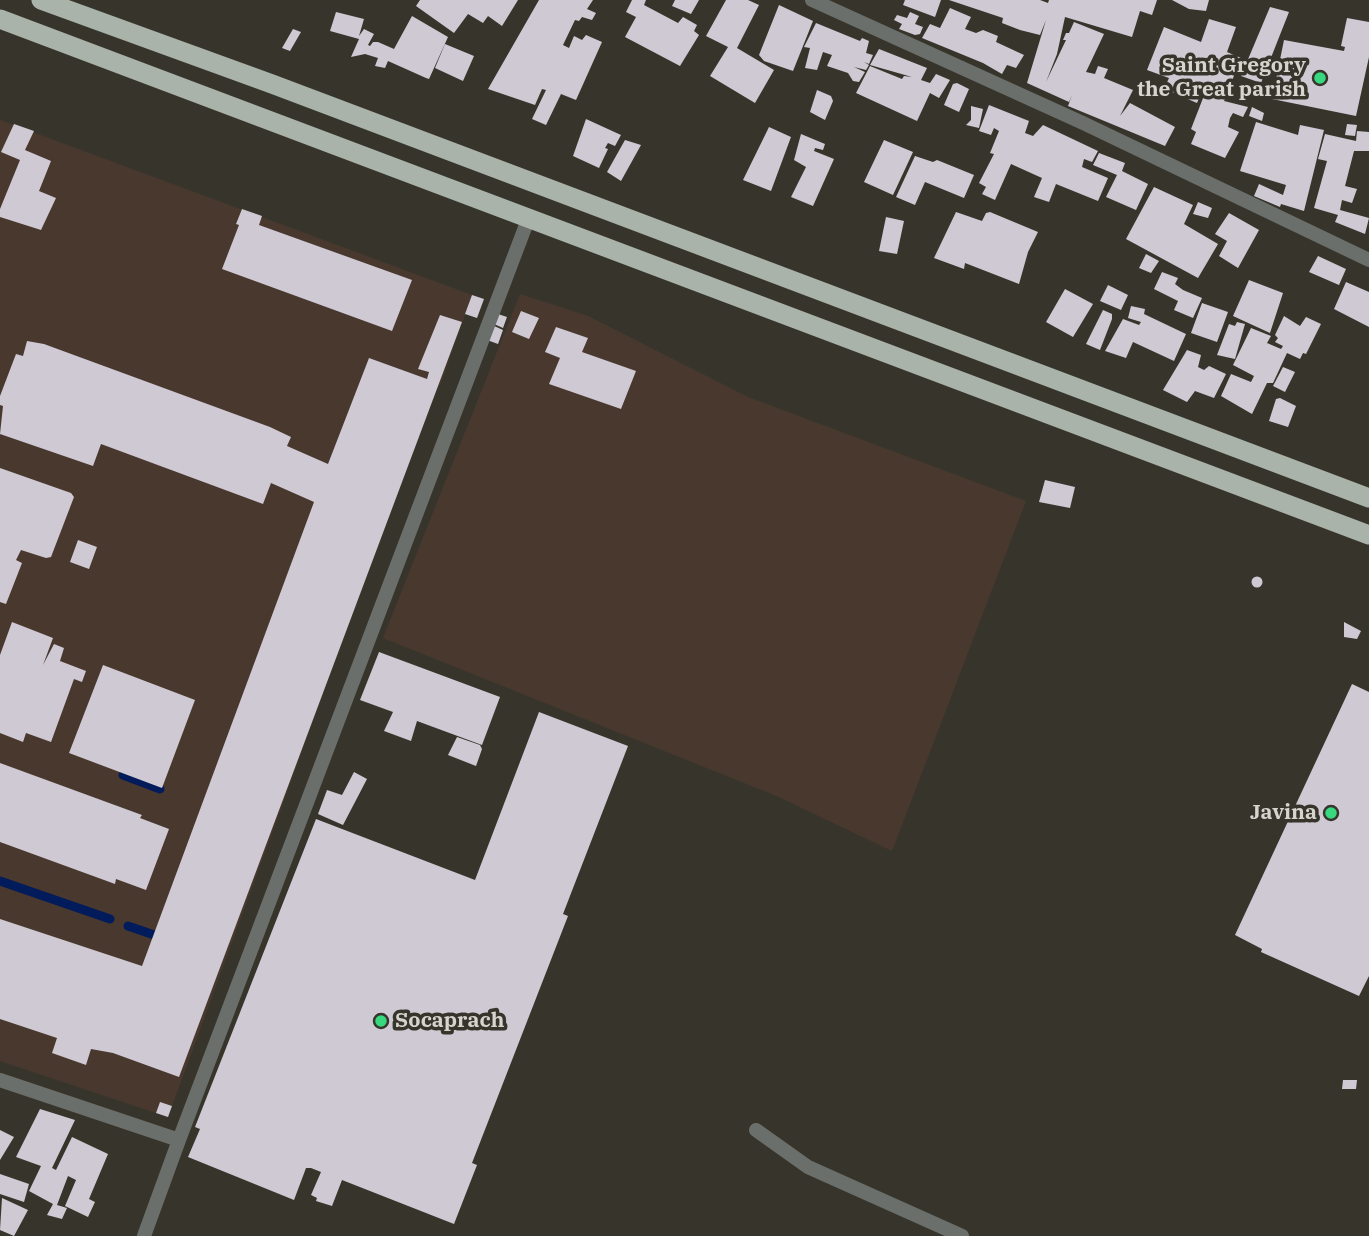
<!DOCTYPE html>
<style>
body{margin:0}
canvas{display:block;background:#37352b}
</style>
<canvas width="1369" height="1236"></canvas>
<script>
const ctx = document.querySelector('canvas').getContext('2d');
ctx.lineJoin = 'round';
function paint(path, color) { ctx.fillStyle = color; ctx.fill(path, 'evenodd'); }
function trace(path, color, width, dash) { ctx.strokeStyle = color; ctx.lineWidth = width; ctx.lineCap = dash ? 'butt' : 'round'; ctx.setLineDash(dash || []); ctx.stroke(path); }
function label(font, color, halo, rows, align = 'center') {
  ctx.font = font + ' "IBM Plex Serif",serif'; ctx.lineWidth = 7; ctx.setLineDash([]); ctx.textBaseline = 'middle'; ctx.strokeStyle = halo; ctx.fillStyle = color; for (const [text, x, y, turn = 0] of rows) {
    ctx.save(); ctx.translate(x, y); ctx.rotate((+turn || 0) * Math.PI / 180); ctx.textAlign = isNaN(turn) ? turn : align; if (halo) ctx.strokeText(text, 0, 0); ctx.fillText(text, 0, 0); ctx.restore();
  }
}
paint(new Path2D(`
 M0,120L472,295L440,385H436L168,1117L0,1061Z
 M520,294L588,316L748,397L1026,501L892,851L779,797L383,638Z`), '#49382e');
trace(new Path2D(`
 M123,775L160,789
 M0,881L110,919
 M128,926L163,938`), '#021b5a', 9);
paint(new Path2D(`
 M420,0H518L502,26L488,16L483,23L468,14L454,33L416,6Z
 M539,0H593L587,9L596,13L592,20L582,17L579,21L575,20L563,45L569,48L574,36L582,40L586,35L602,42L576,100L561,94L546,125L532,119L546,90L542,89L535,105L488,89Z
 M632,0H646L644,5L678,23L683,17L697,25L694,31L699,35L680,66L625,37L636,17L626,12Z
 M675,0H699L691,14L672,6Z
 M726,0H748L759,5L737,48L774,70L755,103L710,76L728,47L706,36Z
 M905,0H941L935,17L903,5Z
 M949,0H1040L1048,3L1049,0H1157L1152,15L1140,11L1132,37L1065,17L1057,54L1046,82L1066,40H1063L1066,33H1069L1074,22L1104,34L1086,72L1095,74L1098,66L1108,69L1104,78L1133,90L1120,116L1130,103L1175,127L1165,146L1068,106L1072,95L1069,102L1027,83L1046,20L1040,35L1020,30L1002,23L1003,18Z
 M1172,0H1209L1206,11L1189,9Z
 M779,5L813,21L793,71L764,61L759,55Z
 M1270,7L1289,12L1261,83L1241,76Z
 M950,8L971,17L965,29L976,33L983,30L998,36L996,42L1024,55L1016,68L1007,65L1002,74L983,63L922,38L930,24L940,28Z
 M336,12L364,19L359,36L364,29L374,34L368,45L370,46L373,42H378L394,49L412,16L448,37L429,79L426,78L388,61L385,68L375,66L378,58L365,54L351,57L359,39L330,31Z
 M910,12L919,16L915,24L923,27L920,34L915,35L899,29L902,24L894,20L897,15L907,18Z
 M1347,18L1369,22V57L1356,116L1272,99L1284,40L1344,51L1345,47L1341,46Z
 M1209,19L1236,27L1227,52L1241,58L1224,101L1248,107L1243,117L1233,113L1230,118L1228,127L1239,132L1225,158L1191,144L1196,132L1191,129L1205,93L1202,91L1197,103L1164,89L1169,78L1147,70L1164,27L1201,42Z
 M816,23L860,41L862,38L869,41L866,53L873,55L869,64L864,62L869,65L866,70L854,67L865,72L859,82L853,81L848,73L827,66L832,55L823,52L817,70L805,68L810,48L804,47Z
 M293,29L301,32L290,51L282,48Z
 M445,44L474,56L463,81L435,68Z
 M879,49L927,68L921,80L930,83L936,74L950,80L939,98L930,93L917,121L856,93L870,66L902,79L904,76L912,77L870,65Z
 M957,83L969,89L959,112L944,105L953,84Z
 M817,90L831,96L833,101L825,120L810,112Z
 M989,105L1029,121L1025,133L1033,136L1043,125L1098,151L1092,162L1084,159L1082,167L1108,178L1098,201L1056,184L1049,202L1034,197L1042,178L1011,164L995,200L982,194L986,187L979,183L994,154L990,153L999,131L994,128L991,135L979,131Z
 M971,106L983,109L979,128L966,125L971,120Z
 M1252,107L1264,113L1262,121L1249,116Z
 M586,119L621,135L615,146L608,143L605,148L608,149L599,168L573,156Z
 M1256,122L1298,135L1300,125L1324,130L1304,211L1281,204L1280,207L1254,196L1259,184L1283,195L1286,185L1240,171Z
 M14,124L34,131L25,150L51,161L39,191L56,198L41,230L0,217V209L20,160L1,152Z
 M1347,124L1357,125L1355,136L1345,135Z
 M769,127L791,137L771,191L743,180Z
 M1357,131L1369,132V151H1354L1345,186L1357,189L1352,203L1342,200L1340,210L1369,218L1365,234L1335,222L1338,215L1314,208L1327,161L1318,159L1325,134L1356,141Z
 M801,134L825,144L823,150L815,148L814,151L834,159L813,206L791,197L806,167L794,160Z
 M625,140L641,145L621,181L607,172Z
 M884,140L913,152L893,195L864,182Z
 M1099,153L1125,163L1122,171L1148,184L1136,210L1106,197L1117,175L1093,165Z
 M915,156L933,162L937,160L974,175L964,198L925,182L915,205L896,197Z
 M1154,187L1193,205L1184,224L1218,244L1198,278L1126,239Z
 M1198,202L1212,208L1208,218L1193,214Z
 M242,209L262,216L259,225L412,280L392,331L222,269L239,225L236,224Z
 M956,212L982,221L986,213L990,212L1038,232L1028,252L1019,284L965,263L964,269L934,258Z
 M1229,213L1259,230L1238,268L1219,256L1227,241L1215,234Z
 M886,217L904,221L897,254L879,251Z
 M1146,254L1159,261L1151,273L1139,268Z
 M1318,256L1346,269L1339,285L1309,272Z
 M1162,272L1178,278L1175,284L1183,290L1202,298L1193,318L1174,310L1178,301L1154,289Z
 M1249,280L1283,293L1270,333L1233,316Z
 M1346,282L1369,292V327L1334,309Z
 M1108,285L1128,295L1121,310L1100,301Z
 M1065,289L1093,304L1073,337L1046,322Z
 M472,295L484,299L477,318L465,314Z
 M1202,303L1228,312L1217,342L1191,333Z
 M1131,306L1145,309L1144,314L1186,334L1174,361L1133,342L1126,358L1105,351L1123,319L1139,325L1141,322L1128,318Z
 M1103,310L1112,314V319L1100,350L1086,344Z
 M521,311L539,318L529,339L512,332Z
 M498,314L507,317L503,328L494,324Z
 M440,315L462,322L179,1077L113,1053L91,1049L86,1065L52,1053L57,1038L0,1019V919L142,966L314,502L271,483L263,504L101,444L93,466L0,434L3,406L0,405V396L16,354L23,356L27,341L44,344L270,427L291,437L287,446L328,464L369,358L427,379L429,372L418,369Z
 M1284,316L1300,326L1306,317L1321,324L1306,354L1303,353L1300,359L1287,353L1273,383H1267L1252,414L1221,396L1231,374L1251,382L1254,376L1233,365L1251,328L1271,336L1267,343L1281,349L1283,346L1275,342L1278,338L1275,335Z
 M1237,322L1245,324L1235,359L1217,355L1229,324L1235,326Z
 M492,325L503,330L498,344L487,340Z
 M556,327L588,338L582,352L636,371L621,409L549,384L560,358L545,352Z
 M1187,350L1201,355L1198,367L1204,370L1209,366L1226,374L1214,398L1195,391L1187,402L1163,390Z
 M1283,367L1295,372L1285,392L1273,386Z
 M1280,398L1296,406L1288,427L1269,421L1276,399Z
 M0,468L71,493L74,497L51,557L46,558L21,550L16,560L22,563L6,604L0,602Z
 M1045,480L1075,487L1070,508L1039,502Z
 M78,540L97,547L89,569L70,562Z
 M1251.5 582a5.5 5.5 0 1 1 11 0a5.5 5.5 0 1 1-11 0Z
 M12,622L53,638L43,665L54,644L64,648L60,661L86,671L82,682L74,679L51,742L26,733L23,742L0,733V655Z
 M1344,622L1361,631L1357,639L1344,637Z
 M379,652L500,697L482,745L417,721L411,741L384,731L393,712L360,700Z
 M103,665L195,700L162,788L69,753Z
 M1352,684L1369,692V976L1359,996L1261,952L1262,949L1235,935Z
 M539,712L628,746L563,914L568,916L472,1163L477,1165L454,1224L342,1180L332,1206L316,1201L317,1198L311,1195L321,1172L311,1168H306L294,1200L188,1157L200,1129L195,1127L316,819L475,880Z
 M457,737L480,745L482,749L476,766L448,755Z
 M0,763L142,815L140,818L169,829L146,890L116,879L115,884L0,842Z
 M354,772L367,779L343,825L318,814L327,790L342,795Z
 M1343,1080H1357L1356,1089H1342Z
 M160,1102L172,1106L168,1117L156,1113Z
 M40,1109L75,1120L52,1168L56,1170L72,1137L108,1154L89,1199L95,1202L88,1217L65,1206L76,1180L68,1176L57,1205L67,1208L62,1219L47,1215L53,1204L29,1191L41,1166L16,1157Z
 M0,1130L14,1137L0,1160Z
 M0,1174L29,1184L24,1202L0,1194Z
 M2,1198L28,1210L14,1236L0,1230Z`), '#cfc9d4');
trace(new Path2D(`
 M812,0L1083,123L1369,260
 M0,1080L179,1140L144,1236
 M756,1130L808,1167L962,1236
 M179,1140L529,217`), '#6b6f6b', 14);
trace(new Path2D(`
 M41,0L272,84L1369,498
 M0,19L1369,535`), '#aab3aa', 19);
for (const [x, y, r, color] of [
 [1320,78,7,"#37d880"],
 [1331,813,7,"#37d880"],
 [381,1021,7,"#37d880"]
]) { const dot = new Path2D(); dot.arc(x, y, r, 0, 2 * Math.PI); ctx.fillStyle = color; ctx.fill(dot); trace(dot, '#37352b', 2.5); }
label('bold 21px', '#d5d4ce', '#37352b', [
 ["Saint Gregory",1306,66],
 ["the Great parish",1306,90],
 ["Javina",1317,813],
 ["Socaprach",395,1021,"left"]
], 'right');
</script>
